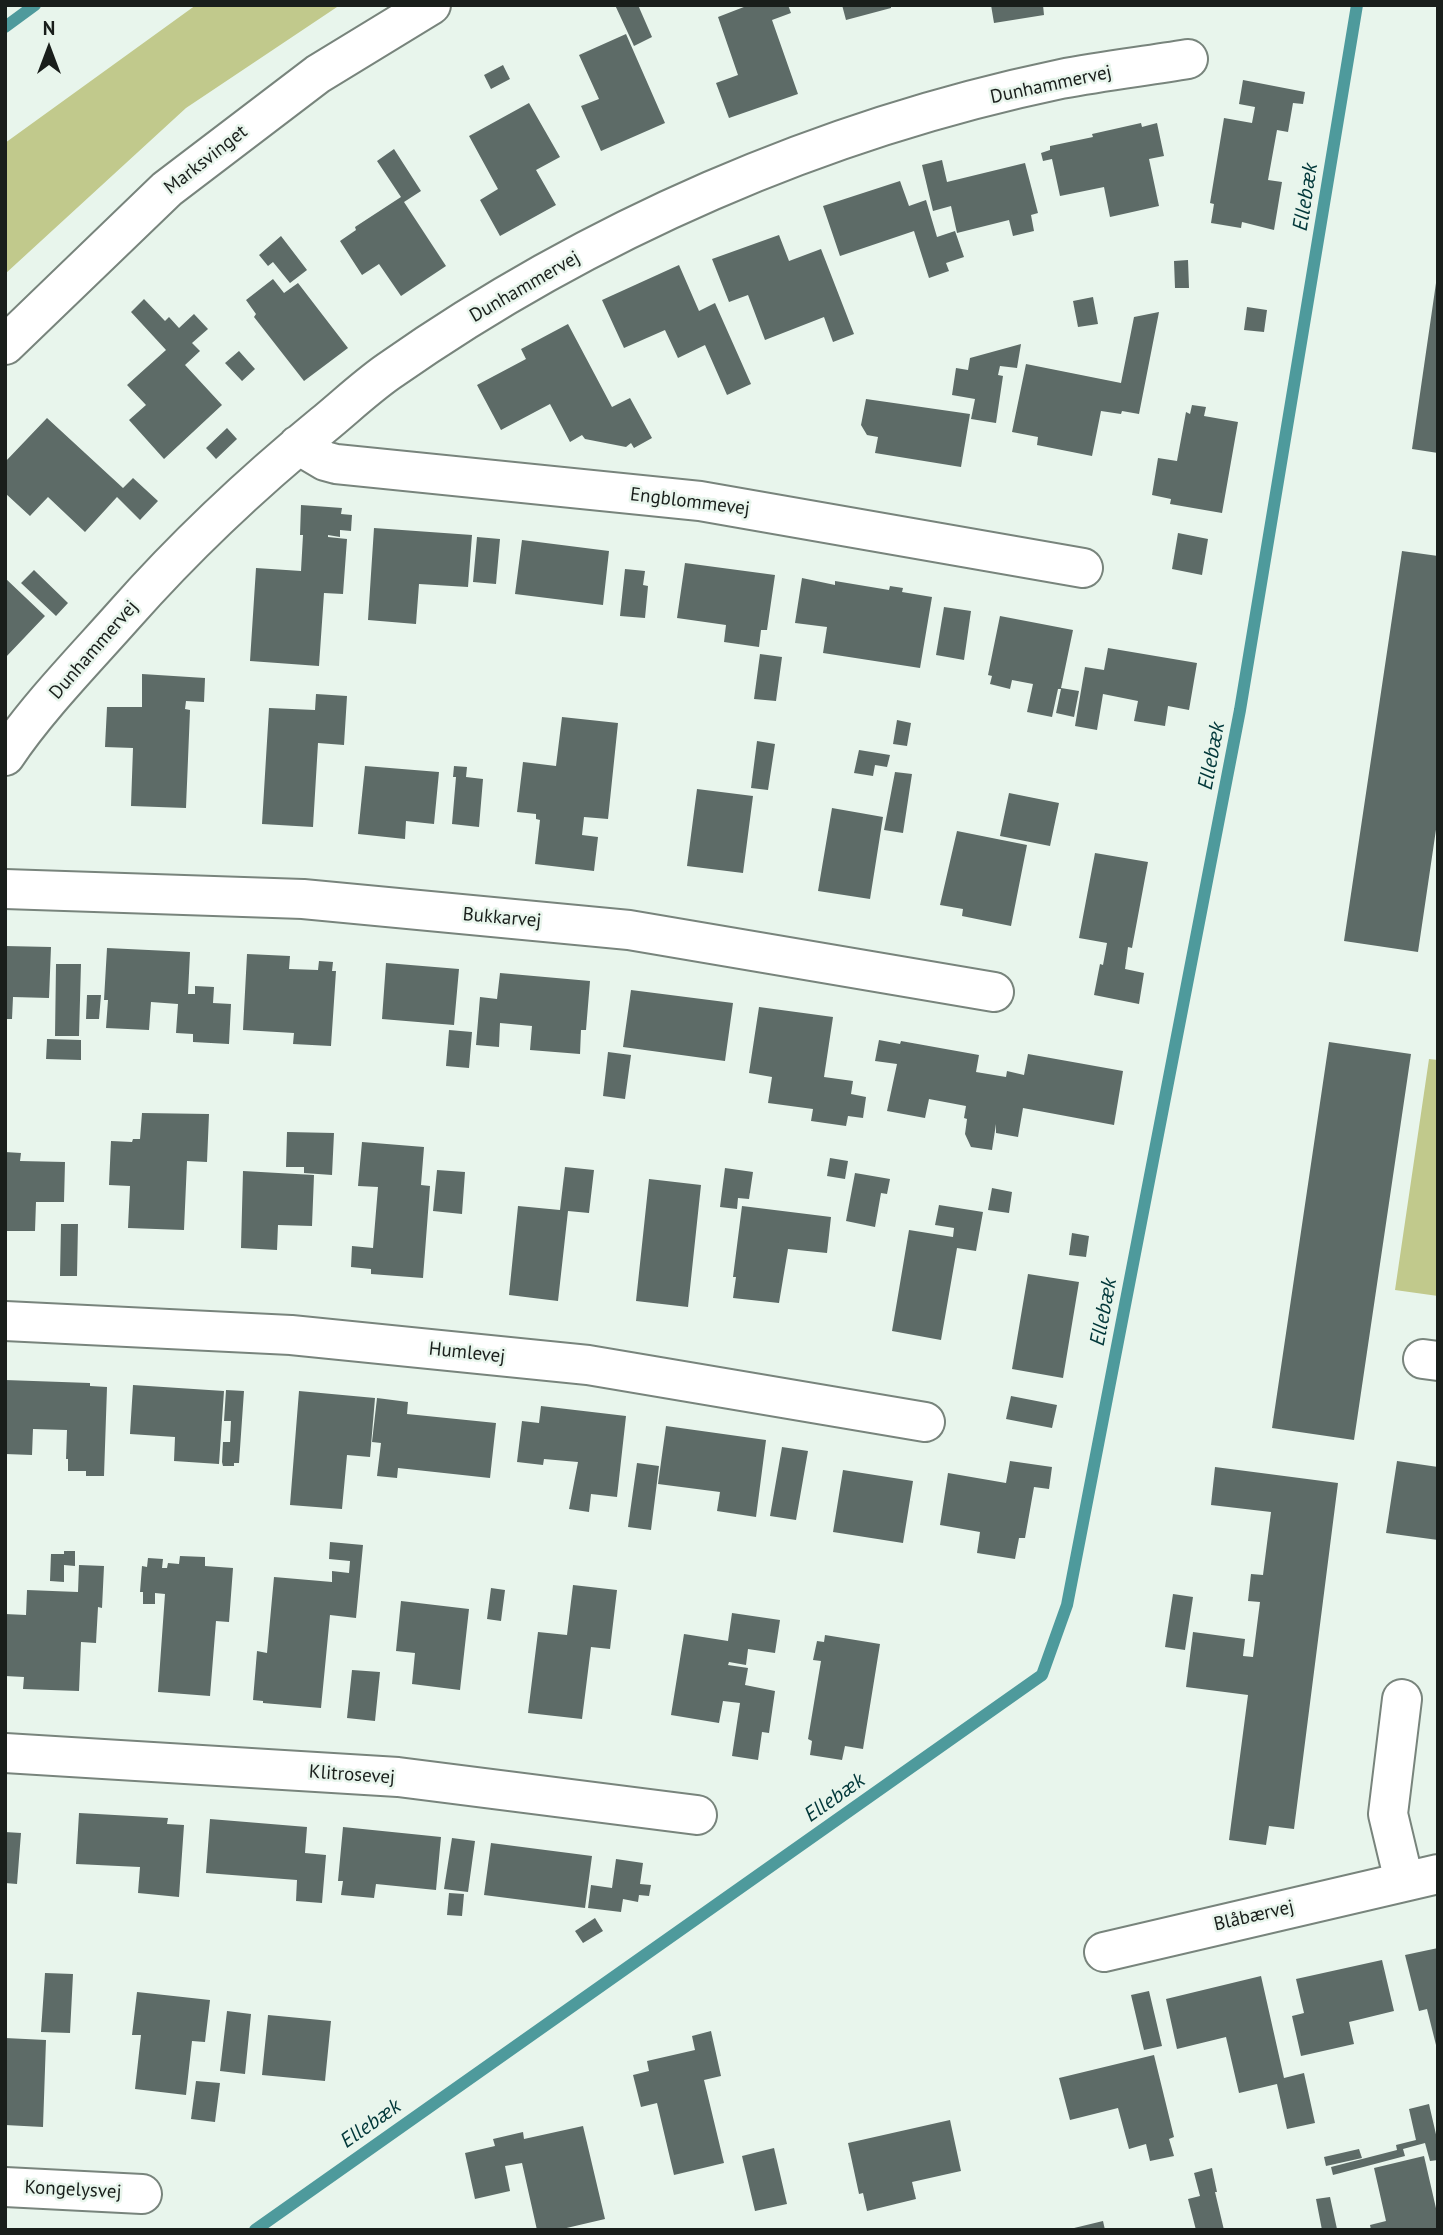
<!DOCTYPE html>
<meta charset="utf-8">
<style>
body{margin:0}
#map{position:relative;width:1443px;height:2235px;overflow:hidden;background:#e8f5ec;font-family:"PT Sans",sans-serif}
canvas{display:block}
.frame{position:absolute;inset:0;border:7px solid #191e1b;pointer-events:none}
.north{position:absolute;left:14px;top:14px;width:70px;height:70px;-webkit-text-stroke:5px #e8f5ec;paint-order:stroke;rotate:0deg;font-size:19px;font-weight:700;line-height:28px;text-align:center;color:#191e1b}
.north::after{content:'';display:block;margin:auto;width:24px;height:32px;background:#191e1b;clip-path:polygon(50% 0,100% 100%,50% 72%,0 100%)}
</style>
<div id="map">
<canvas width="1443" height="2235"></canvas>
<div class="frame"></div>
<div class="north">N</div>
</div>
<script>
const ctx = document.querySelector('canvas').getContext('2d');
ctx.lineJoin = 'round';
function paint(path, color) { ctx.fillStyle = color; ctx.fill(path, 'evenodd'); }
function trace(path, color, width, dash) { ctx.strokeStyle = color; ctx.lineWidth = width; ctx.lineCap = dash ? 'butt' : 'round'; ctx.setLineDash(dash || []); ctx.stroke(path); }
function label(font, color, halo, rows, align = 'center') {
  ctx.font = font + ' "PT Sans",sans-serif'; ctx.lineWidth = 5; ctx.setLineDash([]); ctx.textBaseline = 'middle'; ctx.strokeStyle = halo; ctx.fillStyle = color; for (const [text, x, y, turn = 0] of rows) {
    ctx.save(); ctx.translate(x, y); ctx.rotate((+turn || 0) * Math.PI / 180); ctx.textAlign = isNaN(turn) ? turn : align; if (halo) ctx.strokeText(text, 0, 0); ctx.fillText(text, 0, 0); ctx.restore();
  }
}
paint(new Path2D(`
 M196,5H340L186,108L5,274V143Z
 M1429,1059L1438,1060V1296L1395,1290Z`), '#c1c98c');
trace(new Path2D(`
 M5,27L35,5
 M255,2230L1042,1675L1067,1605L1240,710L1357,5`), '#4e9a9c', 12);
paint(new Path2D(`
 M615,5H638L652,37L634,46Z
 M749,5H788L791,13L772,20L798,94L729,118L716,83L738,75L718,17Z
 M842,5H891V8L846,20Z
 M991,5H1043L1044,15L994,23Z
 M626,34L665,123L601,151L581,106L599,99L579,55Z
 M503,65L510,79L491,89L484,75Z
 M1243,80L1305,92L1303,104L1293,103L1288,132L1277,130L1268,180L1282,182L1274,230L1242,222L1241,228L1211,223L1214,204L1210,203L1224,118L1252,123L1255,107L1239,104Z
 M529,103L560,157L536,170L556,205L500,236L480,200L498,189L469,136Z
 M1141,123L1142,127L1157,123L1164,156L1149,159L1159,206L1110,217L1104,187L1060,196L1052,159L1043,161L1041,153L1050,150V146L1093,137L1092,134Z
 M394,149L421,191L404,202L446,266L401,296L379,264L362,275L340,241L356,230L355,227L401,197L377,161Z
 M942,160L947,182L1025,163L1038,213L1031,215L1034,231L1013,236L1009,220L957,233L951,206L933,211L922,165Z
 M900,181L909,206L926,200L937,237L955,231L964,257L946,263L949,271L929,278L914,231L840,256L823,206Z
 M779,235L789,261L821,249L854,334L833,342L824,317L765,340L748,295L729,302L712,259Z
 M281,236L307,270L290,283L273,262L268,266L259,255Z
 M1188,260L1189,288H1175L1174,261Z
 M679,265L699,311L715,303L751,384L727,395L705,345L678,358L665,330L624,348L602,300Z
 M273,279L284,293L298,283L348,348L304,381L254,317L256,314L246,300Z
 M1436,283H1438V453L1412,449Z
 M1093,297L1098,324L1078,327L1073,301Z
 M144,299L165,321L169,317L179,328L194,314L208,329L192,343L200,351L185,365L222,405L164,459L129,420L146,405L127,385L166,350L131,312Z
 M1247,307L1267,310L1264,332L1244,330Z
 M1159,312L1139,414L1122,411L1121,414L1101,411L1092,456L1037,445L1038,437L1012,432L1026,364L1121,383L1134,317Z
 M568,324L612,407L630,398L652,438L634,448L631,443L626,447L585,439L582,435L570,442L550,404L501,430L477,385L526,359L521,349Z
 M1021,344L1017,368L1000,366L998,375L1003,376L996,423L971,419L975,399L952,395L956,368L968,370L970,358Z
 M239,351L255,369L242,381L225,363Z
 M866,399L970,414L961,467L875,453L878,437L867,435L861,425Z
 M1192,405L1206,407L1204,416L1238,422L1222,513L1170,504L1171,499L1152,495L1158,458L1177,461L1186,412L1190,414Z
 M47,418L123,488L133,478L158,501L140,520L117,497L85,532L48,497L30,516L5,493V462Z
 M227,428L237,439L216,459L206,448Z
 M301,505L342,508L341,514L352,515L351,531L340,530V537L328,535V537L347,539L343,594L324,593L319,666L250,661L256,568L301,571L303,535H300Z
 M374,528L472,535L468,587L419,584L416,624L368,620Z
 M1178,533L1208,539L1202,575L1172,569Z
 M477,537L500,539L496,584L473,582Z
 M522,540L609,551L603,605L515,594Z
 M1402,551L1438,556V816L1418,952L1344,941Z
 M685,563L775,575L767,630H761L759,647L724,642L726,625L677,618Z
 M625,569L645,571L643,585L648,586L645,618L620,616Z
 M34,570L68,603L56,616L21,583Z
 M5,578L45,616L5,658Z
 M802,578L835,585V581L889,590L890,586L903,588L902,592L932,597L920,668L823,653L827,627L795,623Z
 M944,607L971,611L964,660L936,655Z
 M1000,616L1073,630L1061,688L1079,691L1074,717L1056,713L1061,689H1058L1052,717L1027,712L1033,684L1012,680L1010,689L990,684L992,676L988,675Z
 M1108,648L1197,663L1189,710L1168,706L1165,726L1134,721L1138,701L1103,694L1097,730L1075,726L1085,667L1104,670Z
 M760,654L782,657L776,701L754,699Z
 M142,674L205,678L204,702L186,701L185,709L190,710L186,808L131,806L133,748L105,747L107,707H142Z
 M316,694L347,696L344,745L318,743L313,827L262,824L269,708L315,710Z
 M562,717L618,723L608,819L584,817L582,835L598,837L594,871L535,864L540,820L536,819V814L517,812L523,762L556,766Z
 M897,720L911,723L907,746L893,744Z
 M757,741L775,744L768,790L751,788Z
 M859,750L890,755L887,767L875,765L873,776L854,773Z
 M365,766L439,772L434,824L406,821L405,839L358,834Z
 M454,766L467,767L466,777L483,779L479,827L452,824L456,777H453Z
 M895,772L912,774L903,833L884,830Z
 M697,789L753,796L743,873L687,866Z
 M1009,793L1059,803L1050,846L1000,836Z
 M832,808L883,817L870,899L818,891Z
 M957,831L1027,845L1011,926L962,916L963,909L940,905Z
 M1095,853L1148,862L1132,948L1128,947L1125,969L1144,973L1139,1004L1094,995L1100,964L1103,965L1107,943L1079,938Z
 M5,946L51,947L49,998L13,997L12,1019H5Z
 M107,948L190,952L188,994H195V986L214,987L213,1003L231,1004L229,1044L193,1042V1034L176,1033L178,1004L151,1002L149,1030L106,1028L108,1000H104Z
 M247,954L290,956L289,969L318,970L319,961L333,962L332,971H336L331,1046L293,1044L294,1033L243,1030Z
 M386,963L459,969L454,1025L382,1019Z
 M56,964H81L79,1036H55Z
 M500,973L590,981L586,1030H581L580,1054L530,1050L532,1026L500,1023L499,1047L476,1045L480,997L497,999Z
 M631,990L733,1003L725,1061L623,1047Z
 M87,995H101L99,1019H86Z
 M759,1007L833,1017L824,1077L853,1081L851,1094L866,1097L863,1118L848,1116L846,1126L811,1121L813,1109L768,1103L772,1077L749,1073Z
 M449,1030L472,1032L469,1068L446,1066Z
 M47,1039L81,1040V1060L46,1059Z
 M879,1040L900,1044L901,1041L979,1055L976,1072L1006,1077L1007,1071L1024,1075L1028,1054L1123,1071L1114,1125L1023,1108L1018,1137L996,1133V1124L992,1150L971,1147L965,1134L967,1119L964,1118L966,1106L929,1099L925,1118L887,1111L897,1064L875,1061Z
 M1329,1042L1411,1054L1354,1440L1272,1428Z
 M608,1052L631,1055L625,1099L603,1096Z
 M142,1113L209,1114L207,1162L187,1161L184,1230L128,1228L130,1186L109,1185L111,1141L132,1142L133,1139H140Z
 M287,1132L334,1133L332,1175L304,1173V1167H286Z
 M362,1142L424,1147L421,1185L430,1186L423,1278L371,1274V1269L351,1267L352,1246L373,1248L378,1187L358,1186Z
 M5,1152L21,1153L20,1161L65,1162L64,1202H36L35,1231H5Z
 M830,1158L848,1161L845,1179L827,1176Z
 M565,1167L594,1170L589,1213L568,1211L558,1301L509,1295L518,1206L560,1210Z
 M725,1168L753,1172L749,1199L738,1198L737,1209L720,1207Z
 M437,1170L465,1172L462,1214L433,1211Z
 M243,1171L314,1175L312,1226L278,1225L277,1250L241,1248Z
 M855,1173L890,1179L887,1194L881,1193L875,1227L846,1221Z
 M649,1179L701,1185L688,1307L636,1301Z
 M992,1188L1012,1192L1009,1213L988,1210Z
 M939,1205L983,1212L976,1251L957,1248L941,1340L892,1331L909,1230L953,1237L954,1228L935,1225Z
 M742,1206L831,1217L827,1253L788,1249L779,1303L733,1298L736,1277H733Z
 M61,1224H78L77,1276H60Z
 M1072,1233L1089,1236L1086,1257L1069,1255Z
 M1028,1274L1079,1282L1063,1378L1012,1369Z
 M5,1380L90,1383V1386L107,1387L104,1476H86V1471H68V1459H66L67,1430L33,1429L32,1455L5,1454Z
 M133,1385L224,1391L219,1464L174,1461L175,1437L130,1434Z
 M226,1390L244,1391L239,1463H234V1466H223L222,1462L223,1442H230L231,1421H224Z
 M299,1391L375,1398L370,1457L347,1455L342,1509L290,1505Z
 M1011,1396L1057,1405L1052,1428L1006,1419Z
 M377,1398L408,1402L407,1414L496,1423L490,1478L398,1468L397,1478L377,1476L381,1443L372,1442Z
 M541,1406L626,1416L617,1497L591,1494L589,1512L569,1509L578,1462L544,1459L543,1465L517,1462L522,1421L539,1423Z
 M666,1426L766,1440L756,1517L717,1511L720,1492L658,1484Z
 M782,1447L808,1451L796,1520L770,1516Z
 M1010,1461L1052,1467L1049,1489L1034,1487L1025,1538H1019L1015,1559L977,1553L980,1532L940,1525L948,1473L1006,1483Z
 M1397,1461L1438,1467V1540L1386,1533Z
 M637,1463L659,1466L651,1530L628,1527Z
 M1215,1467L1338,1483L1294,1829L1269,1826L1266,1845L1229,1840L1248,1695L1186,1687L1193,1632L1245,1639L1243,1656L1253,1657L1260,1602L1248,1601L1251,1574L1263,1575L1271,1512L1211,1505Z
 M843,1470L913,1481L903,1543L833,1532Z
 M330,1542L363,1545L356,1618L330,1615L321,1708L263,1703V1701L253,1700L257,1651L267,1653L274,1577L332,1582V1571L349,1573L350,1561L329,1559Z
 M64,1551H75V1566L64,1565V1582L50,1581L51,1554H64Z
 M180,1556L205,1557V1566L233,1568L229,1622L216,1621L210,1696L158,1692L165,1594L155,1593V1604H143V1592H140L142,1566L147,1567L148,1558L163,1559L162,1568H167L168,1563L179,1564Z
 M79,1565L104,1566L102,1608L98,1607L96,1643L81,1642L79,1691L23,1689L24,1677L5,1676V1614L26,1615L27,1590L78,1592Z
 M573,1585L617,1590L610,1649L591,1647L582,1719L528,1713L538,1632L567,1635Z
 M491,1588L505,1590L501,1621L487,1619Z
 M1173,1594L1193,1597L1185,1650L1165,1647Z
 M401,1601L469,1609L460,1690L412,1684L415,1653L396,1651Z
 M732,1613L780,1620L775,1653L748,1649L746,1665L729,1662L728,1665L748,1668L745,1685L775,1691L769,1733L762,1732L758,1760L732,1756L740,1703L723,1701L719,1723L671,1715L684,1634L728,1641Z
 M825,1635L880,1644L863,1749L845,1746L842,1760L810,1755L812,1741L808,1739L821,1661L813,1660L817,1641L824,1642Z
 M352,1670L380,1672L375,1721L347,1718Z
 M79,1813L168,1818L167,1824L184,1825L179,1897L138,1893L140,1867L76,1864Z
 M210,1819L307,1827L305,1853L326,1855L322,1903L296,1901L297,1880L206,1873Z
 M343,1827L441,1837L436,1890L376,1884L374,1898L341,1895L343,1881H338Z
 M5,1832L21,1833L17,1884L5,1883Z
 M452,1838L475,1841L468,1892L444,1889Z
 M491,1843L592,1856L585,1908L484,1895Z
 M616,1859L643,1863L640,1884L651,1885L649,1896L639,1895L638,1902L623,1899L621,1912L588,1908L591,1885L612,1888Z
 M449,1893L464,1894L462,1916L447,1915Z
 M595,1918L603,1931L583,1943L575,1931Z
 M1438,1948V2049H1437L1427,2009L1419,2011L1405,1955Z
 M1382,1960L1394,2011L1349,2022L1354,2044L1301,2056L1292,2016L1304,2013L1296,1979Z
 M45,1973L73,1974L70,2033L41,2032Z
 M1261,1976L1284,2078L1304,2073L1315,2123L1287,2129L1277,2084L1239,2093L1226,2037L1177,2049L1166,1999Z
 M1149,1991L1162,2046L1144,2050L1131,1995Z
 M137,1992L210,2000L205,2042L192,2041L186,2095L135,2089L141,2035H132Z
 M227,2011L251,2014L245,2074L220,2071Z
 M268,2015L331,2021L325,2081L262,2075Z
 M711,2031L721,2076L704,2080L724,2163L674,2175L657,2103L641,2107L633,2075L649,2071L647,2061L695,2050L692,2036Z
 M5,2038L46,2040L43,2127L5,2125Z
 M1154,2055L1174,2137L1169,2139L1174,2156L1150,2161L1146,2144L1129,2149L1118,2108L1070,2120L1059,2078Z
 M196,2081L220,2083L215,2122L191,2119Z
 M1429,2104L1438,2143V2160L1430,2161L1425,2143L1403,2149L1405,2156L1333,2175L1331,2167L1397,2150L1396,2145L1416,2140L1409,2109Z
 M950,2120L961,2171L912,2182L916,2199L867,2211L863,2193L859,2194L848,2143Z
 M583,2126L605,2219L558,2230H537L522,2163L505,2166L510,2191L475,2199L465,2153L495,2146L493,2139L523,2132L524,2139Z
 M774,2148L787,2204L755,2211L742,2156Z
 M1359,2149L1362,2158L1326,2166L1324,2157Z
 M1424,2156L1438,2217V2230H1371L1370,2225L1386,2221L1374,2168Z
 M1212,2168L1217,2192H1215L1224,2230H1196L1188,2199L1200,2196L1194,2173Z
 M1330,2197L1337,2229L1322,2230L1316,2199Z
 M1103,2221L1105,2230H1071L1070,2229Z`), '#5d6b67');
const minor = new Path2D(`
 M298,445L325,461L336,464L700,501L1083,568
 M5,756C37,708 85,659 124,615C185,546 252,483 323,425C345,407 366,387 389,371C590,230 822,129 1061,79C1103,71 1146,66 1188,59
 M5,889L303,899L629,930L994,992
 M5,1321L291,1335L588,1365L925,1422
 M1423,1359L1438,1361
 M1402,1699L1388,1814L1404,1881
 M5,1753L398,1777L697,1815
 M1104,1952L1438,1874
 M5,2187L142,2194`);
const tertiary = new Path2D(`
 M5,345L167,189L318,74L431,5`);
trace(minor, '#78847c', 42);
trace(tertiary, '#78847c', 42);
trace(minor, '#fff', 38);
trace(tertiary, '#fff', 38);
label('19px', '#191e1b', '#e8f5ec', [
 ["Dunhammervej",1051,85,-12],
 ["Marksvinget",206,160,-38],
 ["Dunhammervej",525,287,-30],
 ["Engblommevej",690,502,7],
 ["Dunhammervej",94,650,-49],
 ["Bukkarvej",502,918,5],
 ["Humlevej",467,1353,6],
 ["Klitrosevej",352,1775,4],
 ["Blåbærvej",1254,1916,-13],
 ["Kongelysvej",73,2190,3]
]);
label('italic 21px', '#013739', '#e8f5ec', [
 ["Ellebæk",1306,197,-81],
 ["Ellebæk",1212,756,-79],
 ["Ellebæk",1104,1312,-79],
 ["Ellebæk",835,1798,-35],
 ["Ellebæk",371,2124,-35]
]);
</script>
